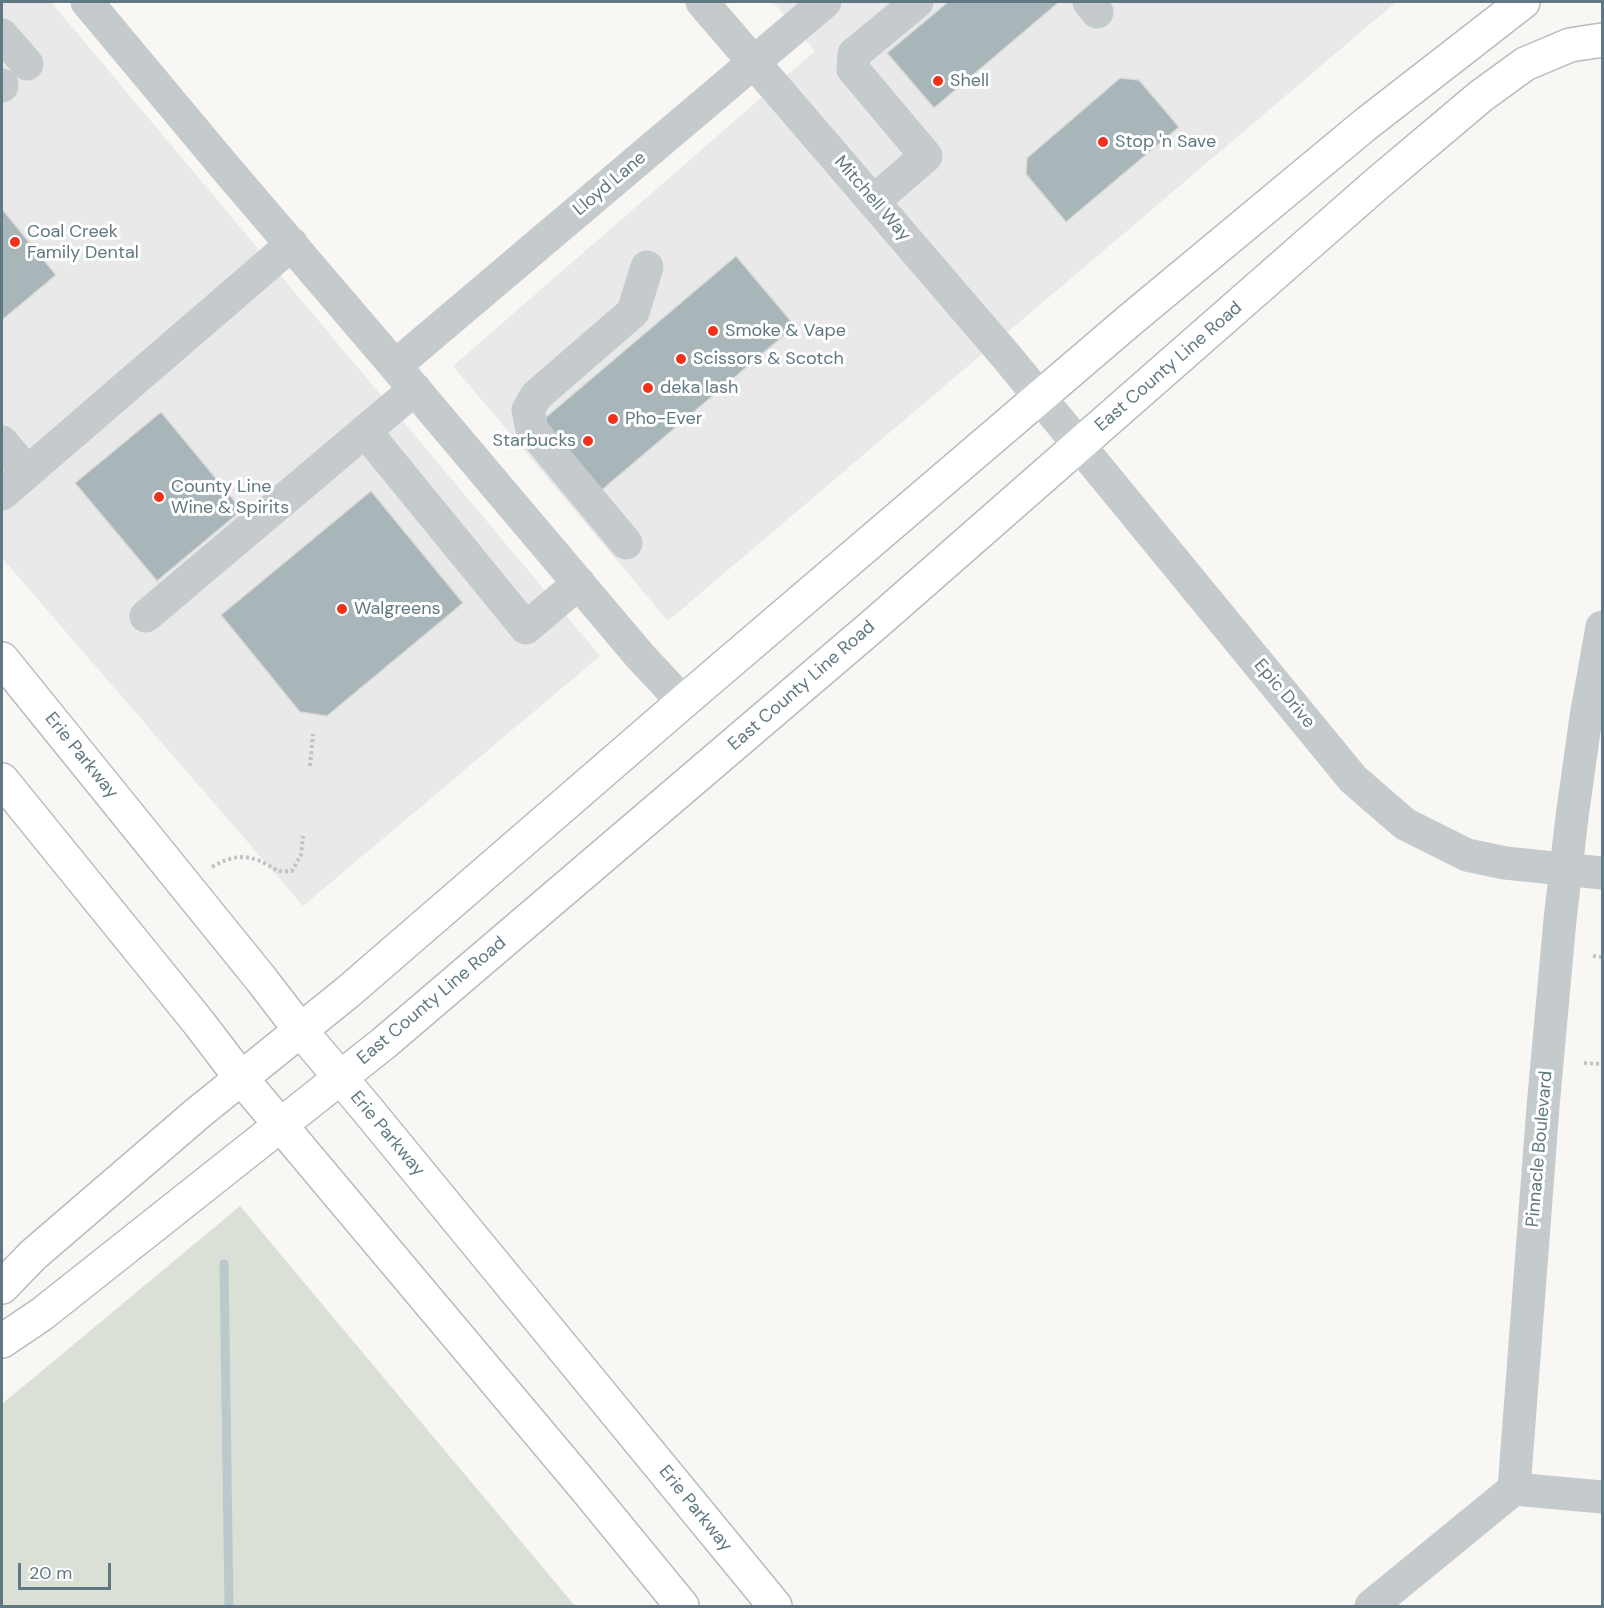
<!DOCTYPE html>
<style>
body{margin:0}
#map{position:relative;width:1604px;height:1608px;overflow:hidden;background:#f8f7f4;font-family:"DM Sans",sans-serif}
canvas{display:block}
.frame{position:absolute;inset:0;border:3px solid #607882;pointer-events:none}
.scale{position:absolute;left:18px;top:1563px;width:93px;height:27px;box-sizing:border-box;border:3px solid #607882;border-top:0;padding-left:8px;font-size:18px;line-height:21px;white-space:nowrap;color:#607882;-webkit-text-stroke:4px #fff;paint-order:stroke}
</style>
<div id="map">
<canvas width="1604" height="1608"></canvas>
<div class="frame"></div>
<div class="scale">20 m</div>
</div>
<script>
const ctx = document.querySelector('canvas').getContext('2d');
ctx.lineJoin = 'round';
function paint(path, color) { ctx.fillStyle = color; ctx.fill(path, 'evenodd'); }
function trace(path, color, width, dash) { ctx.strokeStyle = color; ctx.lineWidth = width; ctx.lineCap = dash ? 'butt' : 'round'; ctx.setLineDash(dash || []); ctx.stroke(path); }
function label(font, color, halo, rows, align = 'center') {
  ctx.font = font + ' "DM Sans",sans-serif'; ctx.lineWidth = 6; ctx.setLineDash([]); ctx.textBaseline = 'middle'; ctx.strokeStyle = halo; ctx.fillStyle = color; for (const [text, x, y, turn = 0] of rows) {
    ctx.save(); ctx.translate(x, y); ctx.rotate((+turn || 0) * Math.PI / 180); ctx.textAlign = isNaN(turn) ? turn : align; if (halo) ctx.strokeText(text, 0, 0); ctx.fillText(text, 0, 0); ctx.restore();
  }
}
paint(new Path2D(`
 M2,2H51L600,656L303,906L2,558Z
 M773,2H1396L668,621L453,366L815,51Z`), '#e8e9e8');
paint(new Path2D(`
 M240,1206L575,1606H2V1404Z`), '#dae0d5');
trace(new Path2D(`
 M224,1264L229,1606`), '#bacacc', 9);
const building = new Path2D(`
 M948,2H1059L934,108L887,53Z
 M1120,78L1139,80L1179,127L1066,222L1026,174L1027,158Z
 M2,209L56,275L2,320Z
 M736,256L795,326L597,494L538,424Z
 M161,412L242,510L157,581L75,483Z
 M371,491L463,603L327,716L300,712L221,615Z`);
paint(building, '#a8b5b9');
trace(building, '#d9d9d7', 1.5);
const major = new Path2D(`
 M2,659L261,979L301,1031L366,1108L775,1606
 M2,780L199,1023L241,1078L587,1490L682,1606
 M2,1287L33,1255L198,1113L349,991L683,702L1130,320L1366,124L1523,2
 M2,1341L42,1314L384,1043L876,623L1379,182L1481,96L1525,64L1570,45L1602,40`);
trace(major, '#b5bcbf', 36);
trace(new Path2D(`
 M310,766L313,734
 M212,867C231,856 245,853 266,864C278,871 277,872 292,871L301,855L303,836
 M1593,956L1602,957
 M1584,1063L1602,1064`), '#c0c3c5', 4, [3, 3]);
trace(new Path2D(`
 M87,2L224,166L395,366L640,656L683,702
 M702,2L1006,356L1353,779L1405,824L1467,855L1505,863L1602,873
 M1089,2L1097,12
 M2,35L27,64
 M2,85V86
 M874,201L926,156L853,69L854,54L917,2
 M395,366L825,2
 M365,431L526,628L579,583
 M2,442L27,472
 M2,494L292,244
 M626,543L532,430L528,410L536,396L633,312L647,267
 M146,616L415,389
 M1514,1489L1602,1497
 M1371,1606L1514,1489L1543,1107L1560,920L1572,817L1586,717L1602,627`), '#c5cacd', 33);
trace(major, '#fff', 33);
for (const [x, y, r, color] of [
 [938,81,6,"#f1311b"],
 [1103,142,6,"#f1311b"],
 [15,242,6,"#f1311b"],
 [713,331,6,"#f1311b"],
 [681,359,6,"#f1311b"],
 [648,388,6,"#f1311b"],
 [613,419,6,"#f1311b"],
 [588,441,6,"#f1311b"],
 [159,497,6,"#f1311b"],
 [342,609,6,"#f1311b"]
]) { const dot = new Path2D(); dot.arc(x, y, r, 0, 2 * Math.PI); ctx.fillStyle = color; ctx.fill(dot); trace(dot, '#fff', 2); }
label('18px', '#607882', '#fff', [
 ["Shell",950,81],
 ["Stop 'n Save",1115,142],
 ["Coal Creek",27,232],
 ["Family Dental",27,253],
 ["Smoke & Vape",725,331],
 ["Scissors & Scotch",693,359],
 ["deka lash",660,388],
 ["Pho-Ever",625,419],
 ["Starbucks",576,441,"right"],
 ["County Line",171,487],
 ["Wine & Spirits",171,508],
 ["Walgreens",354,609]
], 'left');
label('18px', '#607882', '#fff', [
 ["Lloyd Lane",610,184,-40],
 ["Mitchell Way",872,199,49],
 ["East County Line Road",1169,367,-41],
 ["East County Line Road",802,686,-41],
 ["Epic Drive",1284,694,50],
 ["Erie Parkway",81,756,51],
 ["East County Line Road",432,1001,-40],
 ["Erie Parkway",387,1134,50],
 ["Pinnacle Boulevard",1540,1149,-85],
 ["Erie Parkway",695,1509,51]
]);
</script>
